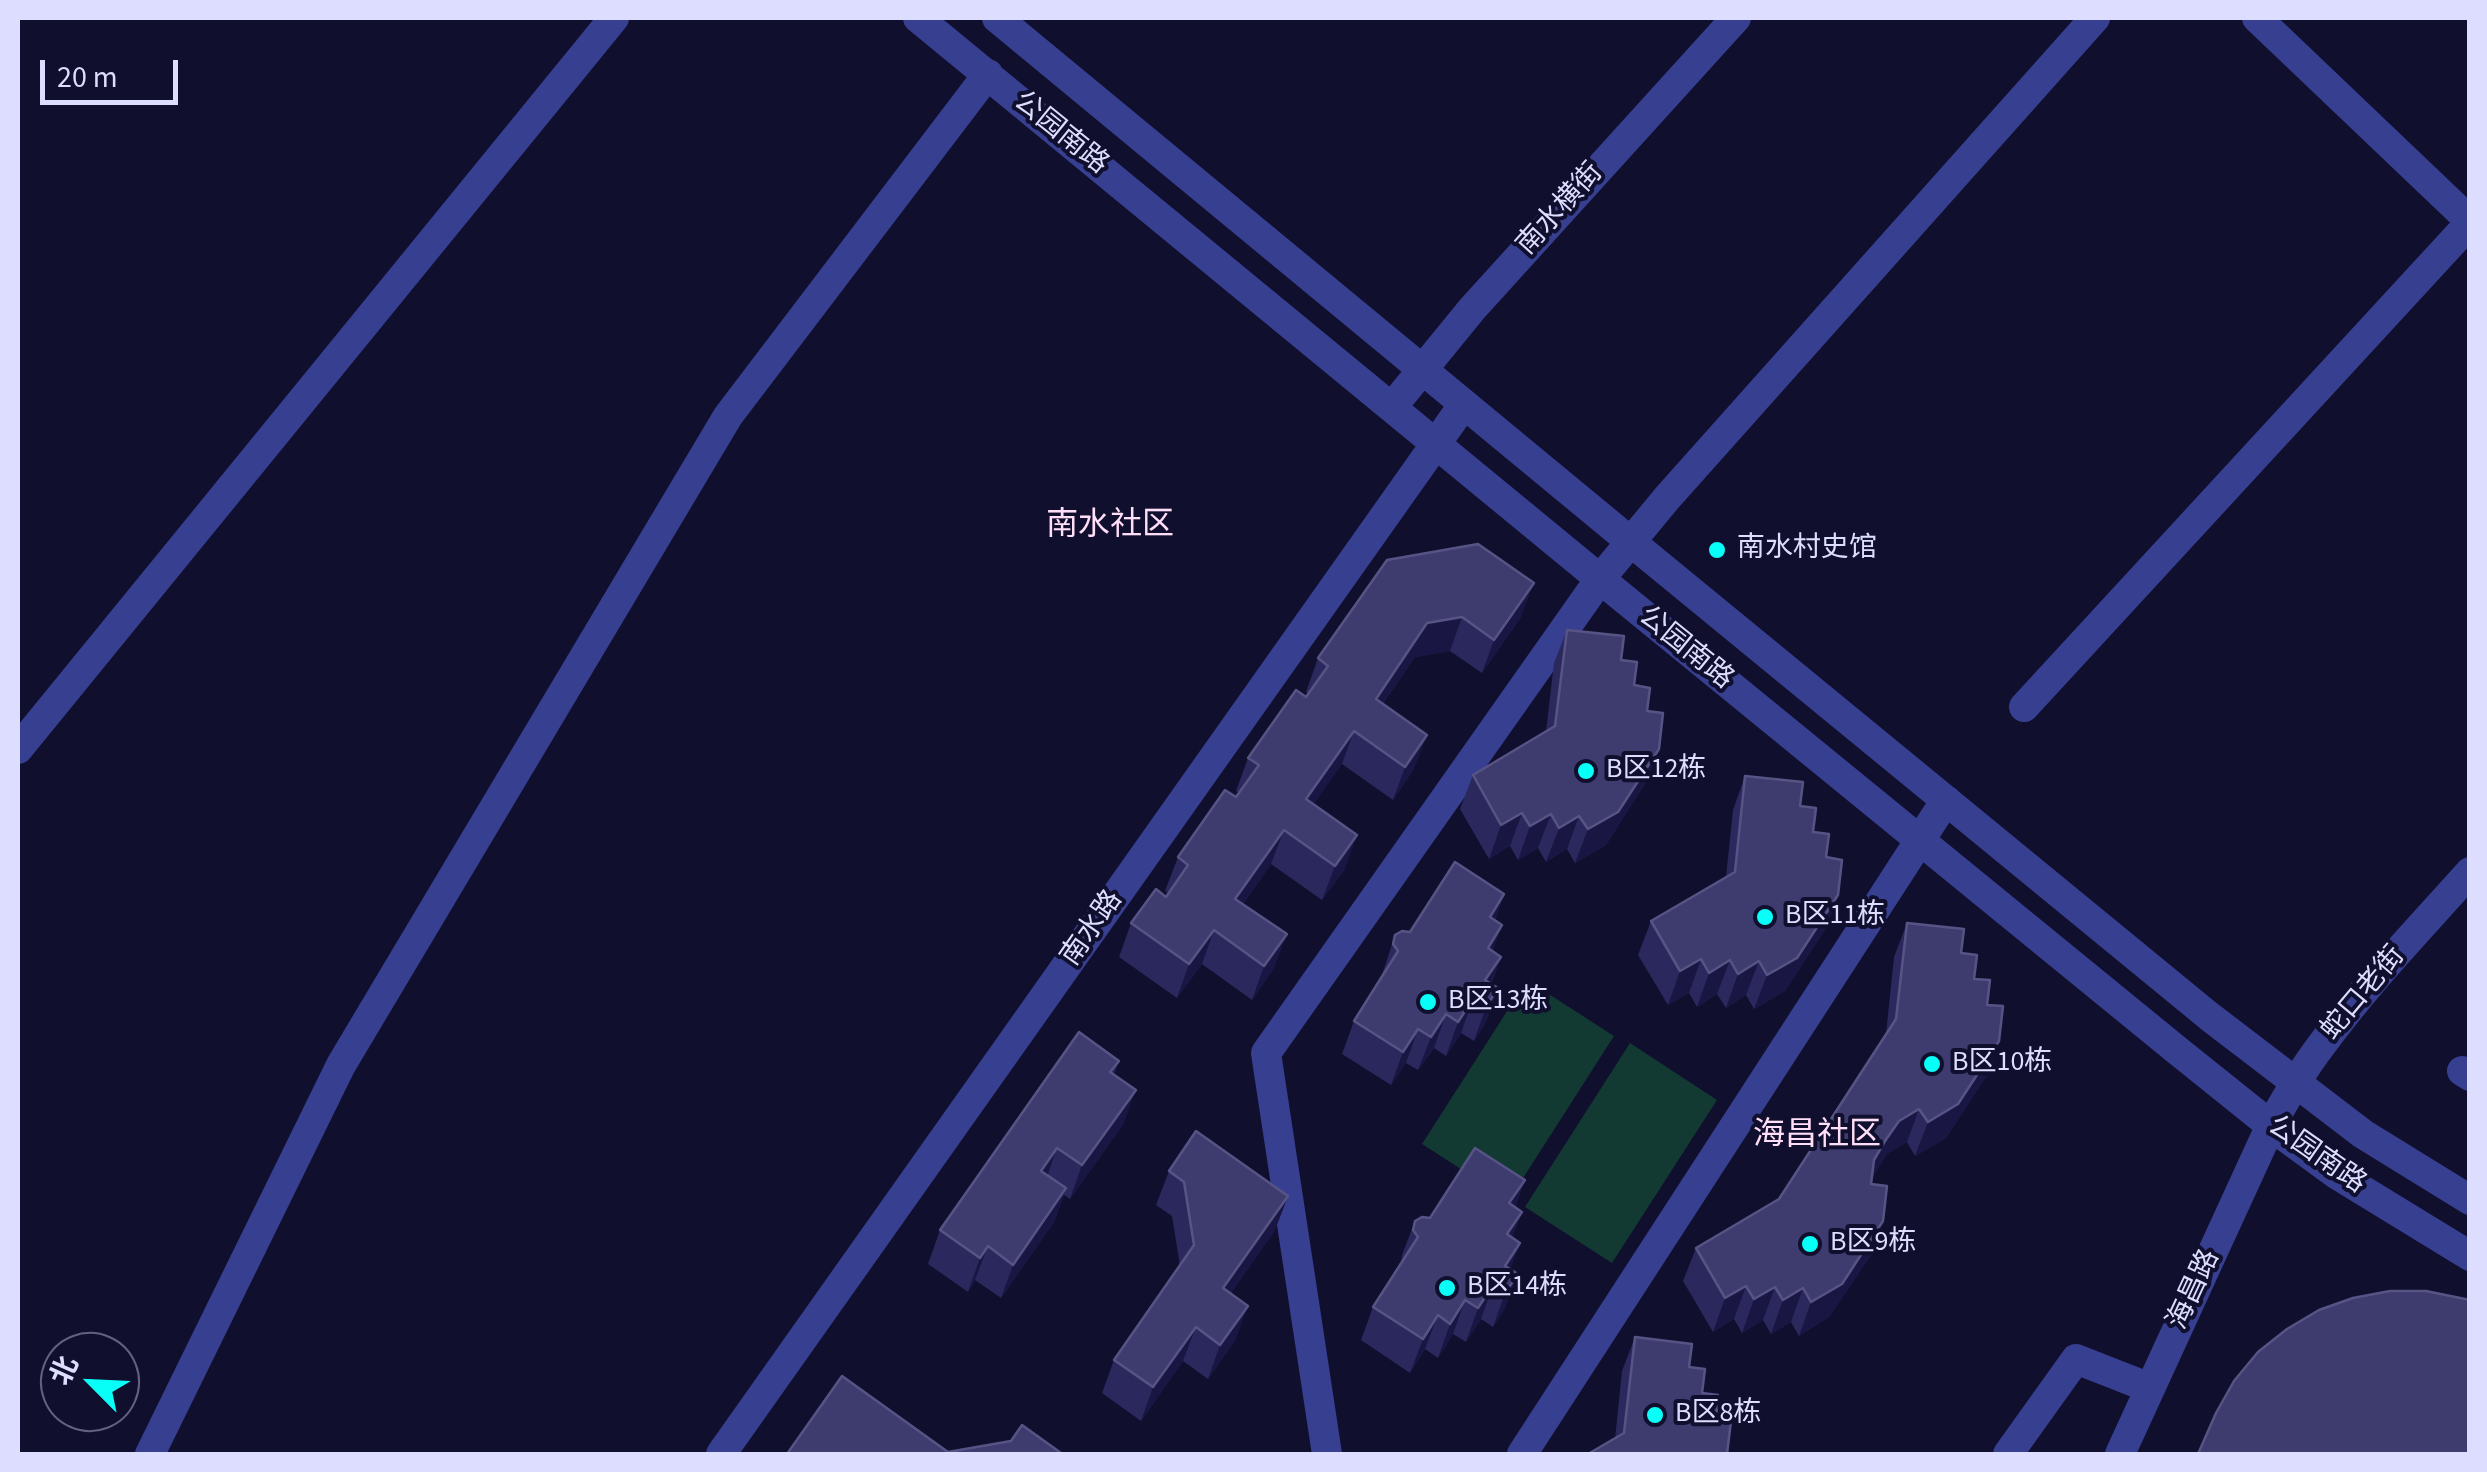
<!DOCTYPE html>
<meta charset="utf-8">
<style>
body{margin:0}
#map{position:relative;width:2487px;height:1472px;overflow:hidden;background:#110f2e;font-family:"Source Sans 3","Noto Sans SC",sans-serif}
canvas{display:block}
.frame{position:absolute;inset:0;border:20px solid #dcddff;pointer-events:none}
.north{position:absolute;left:40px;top:1332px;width:100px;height:100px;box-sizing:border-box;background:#110f2e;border:2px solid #626182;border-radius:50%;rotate:294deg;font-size:28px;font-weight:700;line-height:40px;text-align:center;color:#dcddff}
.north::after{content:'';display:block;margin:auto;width:35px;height:45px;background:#08fff8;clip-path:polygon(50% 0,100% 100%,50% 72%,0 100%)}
.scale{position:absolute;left:40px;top:60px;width:138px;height:45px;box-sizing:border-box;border:5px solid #dcddff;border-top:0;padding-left:12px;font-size:30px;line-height:35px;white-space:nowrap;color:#dcddff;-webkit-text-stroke:8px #110f2e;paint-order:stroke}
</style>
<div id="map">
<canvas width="2487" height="1472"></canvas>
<div class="frame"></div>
<div class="north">北</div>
<div class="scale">20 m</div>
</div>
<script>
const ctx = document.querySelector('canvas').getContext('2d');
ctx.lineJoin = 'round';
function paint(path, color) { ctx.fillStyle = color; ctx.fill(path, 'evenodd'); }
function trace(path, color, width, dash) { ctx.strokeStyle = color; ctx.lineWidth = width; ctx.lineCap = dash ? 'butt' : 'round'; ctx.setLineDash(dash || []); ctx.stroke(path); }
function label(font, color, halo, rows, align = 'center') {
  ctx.font = font + ' "Source Sans 3","Noto Sans SC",sans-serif'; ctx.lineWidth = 8; ctx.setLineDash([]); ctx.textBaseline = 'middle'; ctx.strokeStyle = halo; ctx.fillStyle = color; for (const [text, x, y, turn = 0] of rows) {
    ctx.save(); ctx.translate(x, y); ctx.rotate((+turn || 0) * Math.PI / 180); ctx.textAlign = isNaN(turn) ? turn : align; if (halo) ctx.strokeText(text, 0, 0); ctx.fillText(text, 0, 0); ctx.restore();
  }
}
paint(new Path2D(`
 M1527,980L1614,1036L1509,1200L1422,1144Z
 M1630,1043L1717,1100L1612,1263L1525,1207Z`), '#123932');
trace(new Path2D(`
 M918,18L1600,579L2178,1051L2284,1136L2336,1174L2470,1256
 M997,18L1631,542L2210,1017L2363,1134L2470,1200
 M2257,18L2470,221
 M1392,407L1472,309L1736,18
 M2024,707L2470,223
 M18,749L614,18
 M2462,1071L2470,1076
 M150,1454L341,1065L728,416L988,74
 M721,1454L1464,404
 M1327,1454L1266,1053L1600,579L1667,498L2095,18
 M1522,1454L1946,800
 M2008,1454L2076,1359L2150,1388
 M2120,1454L2271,1125C2286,1098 2301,1072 2320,1047C2365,985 2419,929 2470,872`), '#373f91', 30);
paint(new Path2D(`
 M1387,560L1521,617L1482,673L1450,651L1415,657L1383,704L1414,769L1393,800L1342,764L1313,804L1345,869L1322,900L1271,864L1243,904L1274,968L1252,1000L1202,964L1177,998L1119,957L1131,923L1166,897L1168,893L1165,891L1178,857L1239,793L1236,791L1248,758L1308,693L1306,692L1318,658Z
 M1567,630L1621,660L1647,711L1659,749L1646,782L1606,845L1575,863L1567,849L1546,862L1538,848L1518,860L1510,846L1489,859L1460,809L1473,775L1546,731L1554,663Z
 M1745,776L1800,806L1826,857L1838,895L1826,928L1785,991L1754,1009L1746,995L1726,1008L1717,994L1697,1007L1689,993L1668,1005L1638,955L1651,921L1726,877L1733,810Z
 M1504,894L1495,920L1502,925L1492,951L1501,957L1491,984L1498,988L1486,1022L1474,1041L1461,1033L1446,1056L1434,1048L1418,1070L1406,1063L1391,1085L1342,1054L1354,1021L1381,978L1395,935L1410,932Z
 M1907,923L1961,953L1987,1005V1075L1946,1138L1915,1156L1907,1142L1887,1154L1872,1178L1871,1255L1829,1317L1799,1336L1791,1322L1771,1334L1763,1320L1742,1333L1734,1319L1713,1332L1683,1281L1696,1248L1779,1199L1886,1034L1894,957Z
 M1119,1061L1114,1074L1124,1123L1070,1199L1064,1195L1054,1222L1001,1298L975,1280L968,1292L928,1264L940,1230Z
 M1169,1171L1288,1196L1275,1230L1231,1293L1236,1339L1208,1379L1183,1361L1141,1421L1102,1393L1114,1360L1180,1266L1172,1216L1156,1205Z
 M1525,1180L1515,1207L1510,1270L1518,1274L1505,1308L1493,1327L1481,1319L1466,1342L1453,1334L1438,1358L1425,1349L1410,1373L1361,1340L1373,1307L1401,1263L1402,1255L1415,1221L1430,1218Z
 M1635,1337L1689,1367L1716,1419L1615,1439L1622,1371Z`), '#2b285d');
paint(new Path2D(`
 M1534,583L1521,617L1482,673L1494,640Z
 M1462,617L1450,651L1415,657L1364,732L1376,699L1427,623Z
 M1354,731L1342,764L1294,833L1306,799Z
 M1427,735L1414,769L1393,800L1405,767Z
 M1659,749L1646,782L1606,845L1575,863L1588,829Z
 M1522,813L1510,846L1489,859L1501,825Z
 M1551,814L1538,848L1518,860L1530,826Z
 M1579,816L1567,849L1546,862L1559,828Z
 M1284,830L1271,864L1223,932L1235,899Z
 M1357,835L1345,869L1322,900L1335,866Z
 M1504,894L1492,927L1490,917Z
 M1838,895L1826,928L1785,991L1754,1009L1767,975Z
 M1502,925L1490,959L1488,948Z
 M1214,930L1202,964L1177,998L1189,964Z
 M1287,934L1274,968L1252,1000L1264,966Z
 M1501,957L1488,990L1485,980Z
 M1701,959L1689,993L1668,1005L1680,971Z
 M1730,960L1717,994L1697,1007L1709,973Z
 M1759,961L1746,995L1726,1008L1738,974Z
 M1498,988L1486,1022L1474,1041L1486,1007Z
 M1473,999L1461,1033L1446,1056L1458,1022Z
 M1446,1014L1434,1048L1418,1070L1431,1037Z
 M1418,1029L1406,1063L1391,1085L1403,1052Z
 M1999,1041L1987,1075L1946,1138L1915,1156L1928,1122Z
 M1136,1090L1124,1123L1070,1199L1082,1165Z
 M1919,1109L1907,1142L1887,1154L1862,1194L1874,1160L1899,1121Z
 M1057,1148L1045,1182L1041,1171Z
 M1525,1180L1512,1214L1509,1203Z
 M1066,1188L1054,1222L1001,1298L1013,1265Z
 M1288,1196L1275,1230L1211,1322L1223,1288Z
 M1522,1212L1510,1245L1507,1234Z
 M1883,1221L1871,1255L1829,1317L1799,1336L1811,1302Z
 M1520,1243L1508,1276L1505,1266Z
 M988,1246L975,1280L968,1292L980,1258Z
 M1518,1274L1505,1308L1493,1327L1505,1293Z
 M1493,1285L1481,1319L1466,1342L1478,1308Z
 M1746,1286L1734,1319L1713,1332L1725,1298Z
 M1775,1287L1763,1320L1742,1333L1754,1299Z
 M1803,1288L1791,1322L1771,1334L1783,1300Z
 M1465,1300L1453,1334L1438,1358L1450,1324Z
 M1248,1306L1236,1339L1208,1379L1220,1345Z
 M1438,1315L1425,1349L1410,1373L1423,1339Z
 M1196,1327L1183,1361L1141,1421L1153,1387Z`), '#191643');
const building = new Path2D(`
 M1478,544L1534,583L1494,640L1462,617L1427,623L1376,699L1427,735L1405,767L1354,731L1306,799L1357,835L1335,866L1284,830L1235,899L1287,934L1264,966L1214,930L1189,964L1131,923L1156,889L1166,897L1188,865L1178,857L1225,790L1236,797L1259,765L1248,758L1296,690L1306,697L1328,666L1318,658L1387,560Z
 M1567,630L1624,636L1621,660L1637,662L1634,685L1650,688L1647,711L1663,713L1659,749L1618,812L1588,829L1579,816L1559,828L1551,814L1530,826L1522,813L1501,825L1473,775L1555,726Z
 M1745,776L1803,782L1800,806L1816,808L1813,832L1829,834L1826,857L1842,860L1838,895L1797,958L1767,975L1759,961L1738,974L1730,960L1709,973L1701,959L1680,971L1651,921L1735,872Z
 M1455,862L1504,894L1490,917L1502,925L1488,948L1501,957L1485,980L1498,988L1486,1007L1473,999L1458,1022L1446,1014L1431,1037L1418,1029L1403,1052L1354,1021L1398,951L1393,944L1395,935L1402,931L1410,932Z
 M1907,923L1964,929L1961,953L1977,955L1974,979L1990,980L1987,1005L2003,1006L1999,1041L1958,1104L1928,1122L1919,1109L1899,1121L1885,1141L1874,1160L1871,1184L1887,1186L1883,1221L1842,1284L1811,1302L1803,1288L1783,1300L1775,1287L1754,1299L1746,1286L1725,1298L1696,1248L1779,1199L1896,1019Z
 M1079,1032L1119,1061L1110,1072L1136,1090L1082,1165L1057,1148L1041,1171L1066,1188L1013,1265L988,1246L980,1258L940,1230Z
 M1196,1131L1288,1196L1223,1288L1248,1306L1220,1345L1196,1327L1153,1387L1114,1360L1194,1245L1184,1182L1169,1171Z
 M1475,1148L1525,1180L1509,1203L1522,1212L1507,1234L1520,1243L1505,1266L1518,1274L1505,1293L1493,1285L1478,1308L1465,1300L1450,1324L1438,1315L1423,1339L1373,1307L1418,1237L1413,1230L1415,1221L1422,1217L1430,1218Z
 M2390,1291H2426L2470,1300V1454H2198L2216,1413L2234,1381L2258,1352L2287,1329L2319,1310L2353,1298Z
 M1635,1337L1692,1344L1689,1367L1705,1369L1702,1393L1718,1395L1716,1419L1731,1421L1727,1454H1588L1624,1433Z
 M842,1376L948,1452L1011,1441L1022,1425L1061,1453L1060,1454H787Z`);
paint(building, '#3e3b6f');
trace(building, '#575485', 2.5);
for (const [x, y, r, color] of [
 [1717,550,10,"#08fff8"],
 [1586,771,10,"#08fff8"],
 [1765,917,10,"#08fff8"],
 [1428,1002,10,"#08fff8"],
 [1932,1064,10,"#08fff8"],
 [1810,1244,10,"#08fff8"],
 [1447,1288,10,"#08fff8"],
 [1655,1415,10,"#08fff8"]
]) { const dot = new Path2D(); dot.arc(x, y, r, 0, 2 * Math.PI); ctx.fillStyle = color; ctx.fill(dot); trace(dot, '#110f2e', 4); }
label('28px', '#dcddff', '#110f2e', [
 ["公园南路",1060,134,39],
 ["南水横街",1561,210,-48],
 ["公园南路",1685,649,39],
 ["南水路",1093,929,-55],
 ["蛇口老街",2364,994,-50],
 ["公园南路",2316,1156,35],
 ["海昌路",2195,1290,-65]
]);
label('28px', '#dcddff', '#110f2e', [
 ["南水村史馆",1737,550],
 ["B区12栋",1606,771],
 ["B区11栋",1785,917],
 ["B区13栋",1448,1002],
 ["B区10栋",1952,1064],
 ["B区9栋",1830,1244],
 ["B区14栋",1467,1288],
 ["B区8栋",1675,1415]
], 'left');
label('32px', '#ffdef7', '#110f2e', [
 ["南水社区",1110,527],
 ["海昌社区",1817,1137]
]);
</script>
